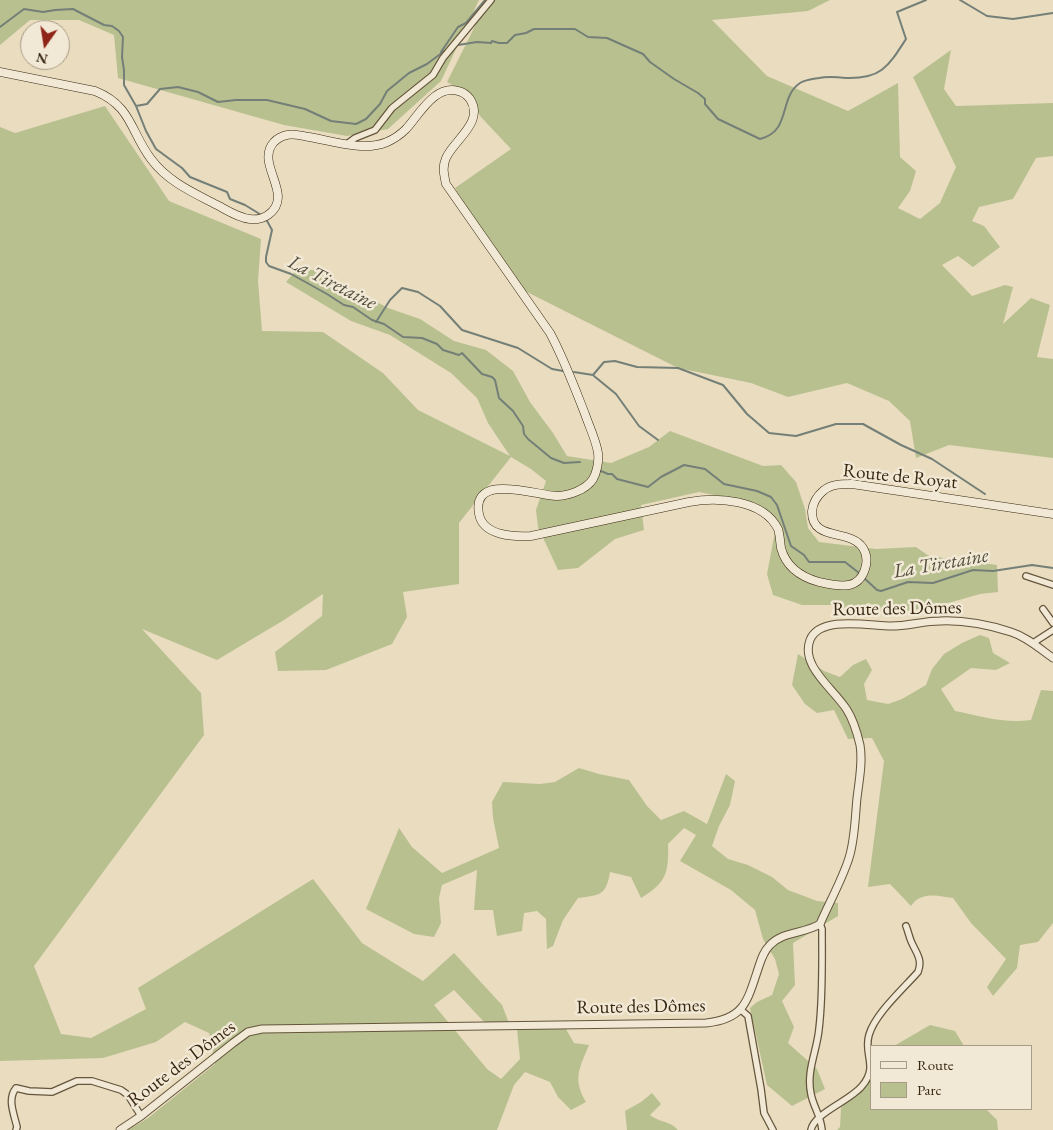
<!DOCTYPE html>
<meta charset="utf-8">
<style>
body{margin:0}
#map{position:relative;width:1053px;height:1130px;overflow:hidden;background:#e9dcbf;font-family:"EB Garamond",serif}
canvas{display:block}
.legend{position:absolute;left:870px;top:1045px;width:162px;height:65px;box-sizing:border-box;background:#f1e8d5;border:1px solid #a79b86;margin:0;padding:6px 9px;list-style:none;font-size:15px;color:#382810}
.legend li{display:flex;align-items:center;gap:10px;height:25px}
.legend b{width:25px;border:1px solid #a79b86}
.north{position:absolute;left:20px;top:20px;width:50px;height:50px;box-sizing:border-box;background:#f1e8d5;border:1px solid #a79b86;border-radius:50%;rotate:193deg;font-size:14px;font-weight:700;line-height:20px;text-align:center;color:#382810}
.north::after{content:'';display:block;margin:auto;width:18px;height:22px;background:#8f2418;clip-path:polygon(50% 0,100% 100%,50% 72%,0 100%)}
</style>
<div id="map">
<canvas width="1053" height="1130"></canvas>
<ul class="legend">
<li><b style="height:6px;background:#f1e8d5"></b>Route</li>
<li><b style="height:14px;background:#b9c090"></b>Parc</li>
</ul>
<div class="north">N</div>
</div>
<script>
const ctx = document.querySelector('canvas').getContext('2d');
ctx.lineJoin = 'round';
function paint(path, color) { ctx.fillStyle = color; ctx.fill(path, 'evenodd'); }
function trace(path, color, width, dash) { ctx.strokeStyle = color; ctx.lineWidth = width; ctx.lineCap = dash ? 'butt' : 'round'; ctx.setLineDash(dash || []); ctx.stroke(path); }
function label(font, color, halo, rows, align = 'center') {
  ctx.font = font + ' "EB Garamond",serif'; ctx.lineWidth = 5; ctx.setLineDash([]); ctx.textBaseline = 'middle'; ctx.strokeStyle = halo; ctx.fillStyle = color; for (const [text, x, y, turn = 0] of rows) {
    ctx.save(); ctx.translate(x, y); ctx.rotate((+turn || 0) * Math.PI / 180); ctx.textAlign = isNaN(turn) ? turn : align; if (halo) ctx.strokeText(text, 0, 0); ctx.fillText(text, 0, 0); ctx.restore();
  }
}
paint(new Path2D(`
 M0,0H479L441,81L388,129L347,136L284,125L118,78L114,35L79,20H30L0,45Z
 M488,0H830L808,11L712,20L767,76L848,111L898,83L900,157L916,171L910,191L898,208L920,219L940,203L956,167L913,77L951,50L944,89L956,106L1053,103V156L1036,158L1013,199L979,207L972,221L984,226L1000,247L973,267L958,256L942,265L972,296L1005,285L1013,287L1003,324L1031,298L1050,305L1037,357L1053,359V458L949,445L916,458L910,421L889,401L847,383L788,397L751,383L678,368L525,291L478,227L455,188L511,149L480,116L470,95L447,82Z
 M105,106L169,201L261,239L258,281L262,331L323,332L383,373L418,410L510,456L488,423L477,398L451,373L390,335L351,321L286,282L298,268L319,271L388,308L420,319L454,341L486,350L513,371L530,402L553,433L567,456L611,463L649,447L670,431L763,466L781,465L796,482L805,509L808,528L819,542L876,549L916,547L929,556L997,565L998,592L980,594L952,602L914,610L887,612L853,610L831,605H802L773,595L767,574L777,521L754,503L699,492L641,505L644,530L615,539L578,568L558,570L538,527L536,510L546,481L531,469L511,457L459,523V584L403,592L407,617L392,644L326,670L278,671L275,652L322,616L323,594L284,620L217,660L142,629L201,693L204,735L34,966L61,1034L91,1038L146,1009L138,988L313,879L362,943L423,981L454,953L502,1005L509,1023L486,1024L454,990L434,1005L487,1069L501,1079L520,1059L517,1029H566L574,1043L589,1045C580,1067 572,1079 586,1102L571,1110L558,1097L550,1082L525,1072L514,1085L497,1130H128L148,1118L215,1064L209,1033L185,1022L156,1042L103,1058L0,1061V127L15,133Z
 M980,635L989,638L993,653L1010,663L996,670L971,668L941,689L955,711C980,716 1005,724 1031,720L1041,690L1053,691V923L1038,942L1020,945L1017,968L993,996L987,987L1006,959L971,923L953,898C938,896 921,891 911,906L890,884L868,887L884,761L872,738L848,739L834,710L817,713L805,704L792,685L798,654L824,671L840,677L853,665L866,659L872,670L864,684L867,700L888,704L902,699L926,685L932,669L944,654L962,643Z
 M579,768L599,774L629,780L647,806L661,820L684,811L707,824L726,774L735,781L730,805L719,826L712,846L728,859L748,865L772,877L788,890L817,901L838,903V916L793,943L795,985L782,1001L794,1027L788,1043L817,1069L825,1089L792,1106L767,1085L750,1008L757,1002L772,995L779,974L775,959L763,939L755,910L731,890L680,861L696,835L684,828L668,844C669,873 666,883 641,898L631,877L610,872C606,896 600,895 578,898L563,920L553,946L547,949L546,919L537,911L524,913L522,931L497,936L493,910H474L477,870L442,885L439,898L441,923L434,937L414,934L366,909L399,828L412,847L442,873L499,848L493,818L492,802L503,782L540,784L555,782Z
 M930,1025L955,1031L964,1046H894Z
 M872,1070V1109H986L997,1120L998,1130H837L840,1127L841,1108Z
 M652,1093L661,1104L650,1115C660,1123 669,1120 678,1130H627L625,1111L641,1102Z`), '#b9c090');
trace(new Path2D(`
 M960,0L987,16L1013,19L1053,13
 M0,27L24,9L43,12L55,10L73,9L104,25L112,26L119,31L123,37L122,57L124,70V85L136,106L146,131L156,149L182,168L190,177L227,192L230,199L245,205L263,216
 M458,45L477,42L491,43L492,41L499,43H507L515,35L526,33L534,29H575L588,37L607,38L643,54L650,62L674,79L698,93L705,99V104L718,119L760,139C792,131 778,98 800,83C805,80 813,79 819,78C828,76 837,77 846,78C881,79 888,67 906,39L897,12L926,0
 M441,52L458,27L466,23L485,0
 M136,106L147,104L160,89L178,87L198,92L218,102L236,100H267L305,109L331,121L356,124L366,119L380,104L387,91L409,73L427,64L447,49
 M266,219L272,230L266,257V262L269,266L291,274L327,294L344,305L353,307L372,320L384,324L403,337L422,338L437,344L443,350L459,355L462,353L482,374L492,377L495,380L499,398L513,411L523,426L524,434L528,439L551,458L564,463L580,462
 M376,322L390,300L402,288L418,292L440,306L462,330L518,348L552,369L563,371
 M574,372L593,375L604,362L615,361L637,367L678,368L723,385L747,414L769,433L796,436L836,424H863L901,445L932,459L985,494
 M594,376L616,394L639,426L658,440
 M601,471L608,474H612L617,479L648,487L661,477L684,465L705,469L724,484L757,491L771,497L777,505L791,546L804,555L809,562H845L859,573
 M863,577L877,590L881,591L908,582L933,583L973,570L993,571L1032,565L1053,568`), '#747f77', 2);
const minor = new Path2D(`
 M347,144L355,138L375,130L392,108L433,75L443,58L491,0
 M1026,576L1053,585
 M1043,609L1053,623
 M1033,643L1053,630
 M820,924L822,929C822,962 823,996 819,1029C817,1051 806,1071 811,1094C813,1106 821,1116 822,1130
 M740,1009L748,1016L761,1089L764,1113L773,1130
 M16,1130L17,1127C14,1114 7,1099 16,1088L29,1091L52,1092L77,1081H92L121,1090L128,1095L141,1116
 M811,1130C814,1113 850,1101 862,1086C879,1066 863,1055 869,1035C875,1014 903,989 918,972C923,959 916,953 911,941C909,936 908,931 906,926`);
const tertiary = new Path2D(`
 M120,1130L141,1116L233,1043L248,1032L262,1029L706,1023C744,1019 747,1002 758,969C761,960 763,952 770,945C783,931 804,934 820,924C829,903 842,880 849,858C855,839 855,818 857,798C859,781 863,762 860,745C857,732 854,721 847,710C834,689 800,666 810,640C820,615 870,626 891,626C908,626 924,621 940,621C964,620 989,625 1011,632C1027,637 1040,649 1053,658`);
const secondary = new Path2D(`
 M0,72L95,91C132,106 130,131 151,159C168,182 194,193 219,206C228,211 239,218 250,219C257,220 262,219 268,215C296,195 254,164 274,142C277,139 282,136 287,135C294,133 302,136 309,137C333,141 364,152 387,142C394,139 401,134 406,129C419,115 435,84 458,91C463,92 467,95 470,99C485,122 454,140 446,158C442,167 444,175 446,184L550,333C564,359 574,386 585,414C589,426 596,440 598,453C599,461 597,472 593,479C586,490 568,496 556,496C536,495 471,472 479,514C483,536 514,537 531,536L689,502C717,497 763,499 778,529C780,535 780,542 781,548C786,567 801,577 819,582C828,584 840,587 849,585C864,582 871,561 863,548C850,528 811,542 812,511C813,503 817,496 823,491C831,484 841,484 852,484L1053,514`);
trace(minor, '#64553c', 8);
trace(tertiary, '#64553c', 9);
trace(secondary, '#382810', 9);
trace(minor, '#f1e8d5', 5.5);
trace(tertiary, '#f1e8d5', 7);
trace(secondary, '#f1e8d5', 8);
label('19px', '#382810', '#f1e8d5', [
 ["Route de Royat",900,477,6],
 ["Route des Dômes",897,609,-1],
 ["Route des Dômes",641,1007,-1],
 ["Route des Dômes",182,1064,-37]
]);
label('italic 20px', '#514c3b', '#f1e8d5', [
 ["La Tiretaine",332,283,27],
 ["La Tiretaine",941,564,-10]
]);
</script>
